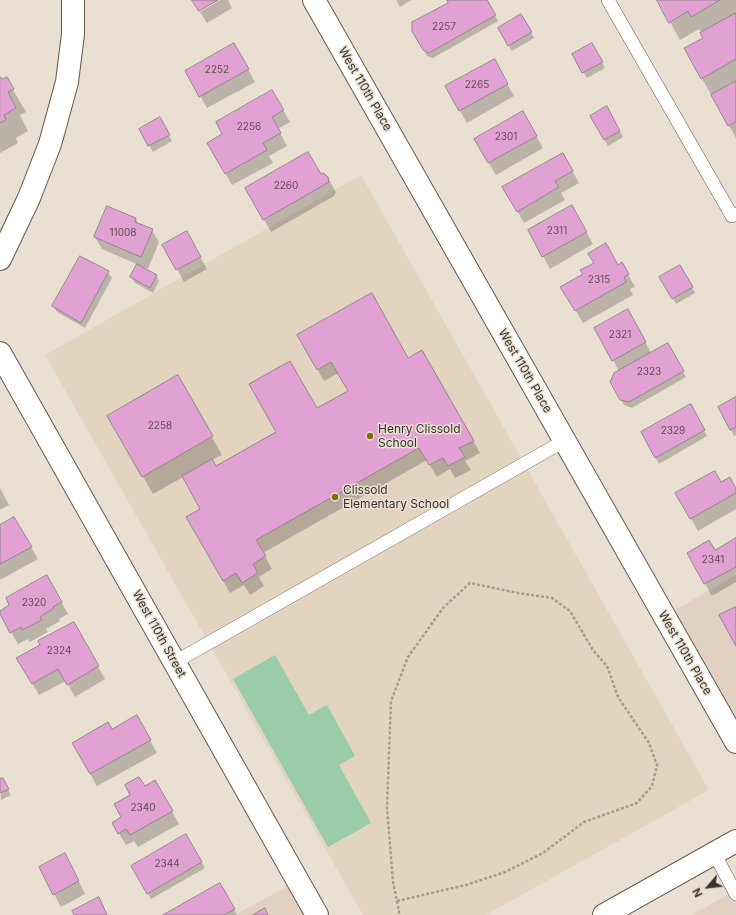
<!DOCTYPE html>
<style>
body{margin:0}
#map{position:relative;width:736px;height:915px;overflow:hidden;background:#eae0d1;font-family:Inter,sans-serif}
canvas{display:block}
.north{position:absolute;left:688px;top:867px;width:40px;height:40px;-webkit-text-stroke:3px #eae0d1;paint-order:stroke;rotate:242deg;font-size:11px;font-weight:700;line-height:16px;text-align:center;color:#36322c}
.north::after{content:'';display:block;margin:auto;width:14px;height:18px;background:#36322c;clip-path:polygon(50% 0,100% 100%,50% 72%,0 100%)}
</style>
<div id="map">
<canvas width="736" height="915"></canvas>
<div class="north">N</div>
</div>
<script>
const ctx = document.querySelector('canvas').getContext('2d');
ctx.lineJoin = 'round';
function paint(path, color) { ctx.fillStyle = color; ctx.fill(path, 'evenodd'); }
function trace(path, color, width, dash) { ctx.strokeStyle = color; ctx.lineWidth = width; ctx.lineCap = dash ? 'butt' : 'round'; ctx.setLineDash(dash || []); ctx.stroke(path); }
function label(font, color, halo, rows, align = 'center') {
  ctx.font = font + ' Inter,sans-serif'; ctx.lineWidth = 3; ctx.setLineDash([]); ctx.textBaseline = 'middle'; ctx.strokeStyle = halo; ctx.fillStyle = color; for (const [text, x, y, turn = 0] of rows) {
    ctx.save(); ctx.translate(x, y); ctx.rotate((+turn || 0) * Math.PI / 180); ctx.textAlign = isNaN(turn) ? turn : align; if (halo) ctx.strokeText(text, 0, 0); ctx.fillText(text, 0, 0); ctx.restore();
  }
}
paint(new Path2D(`
 M736,575V728L670,613Z
 M291,884L309,915H235Z
 M736,890V915H692Z`), '#e2d1c0');
paint(new Path2D(`
 M361,175L709,790L486,915H363L45,355Z`), '#e2d4bf');
paint(new Path2D(`
 M275,655L309,715L327,705L355,756L339,765L371,823L328,847L233,679Z`), '#99cca7');
paint(new Path2D(`
 M220,0H228L232,8L207,23L200,12Z
 M396,0H411L400,7Z
 M448,0H486L498,21L433,58L427,56L413,31L450,3Z
 M658,0H736V138L685,49L704,38L702,33L699,29L680,40Z
 M521,16L534,38L512,51L499,28Z
 M234,44L255,82L207,108L186,72Z
 M591,44L605,68L587,78L573,54Z
 M494,61L514,96L467,123L446,87Z
 M6,78L26,112L20,115L28,131L16,138L18,143L0,153V79L1,81Z
 M272,91L290,122L278,129L287,146L269,156L273,163L232,185L208,143L224,134Z
 M607,108L623,137L608,146L591,116Z
 M523,113L543,148L496,175L475,140Z
 M159,118L172,141L153,152L140,129Z
 M570,167L579,183L561,193L565,200L524,223L504,187Z
 M323,174L326,175L336,192L334,196L271,232L246,188Z
 M572,206L593,244L550,269L529,230Z
 M136,219L139,225L152,230L159,242L148,269L102,249L95,237Z
 M186,232L207,269L184,282L164,245Z
 M81,257L108,272L112,278L85,328L57,312L53,306Z
 M622,264L635,287L630,289L633,295L583,323L562,287Z
 M680,266L695,293L676,304L661,277Z
 M156,275L159,281L153,293L135,283L131,277Z
 M635,322L651,353L667,344L686,377L632,408L624,405L611,382L619,371L613,360Z
 M298,335L408,359L422,351L480,453L465,461L471,470L455,478L450,469L437,477L427,460L263,553L272,569L259,577L264,586L250,595L244,585L230,593L187,517L202,509L183,477L153,494L109,416L178,377L222,455L212,460L216,467L349,391L339,373L324,381Z
 M736,398V435L734,436L719,408Z
 M690,405L707,436L659,464L642,433Z
 M0,488L9,505L0,510Z
 M736,491V509L698,531L677,493Z
 M14,519L38,559L0,580V526Z
 M736,540V582L712,596L688,553L715,552Z
 M47,576L68,614L59,619L60,621L46,629L48,632L30,642L28,639L18,644L0,612Z
 M73,623L105,679L75,697L66,681L39,695L18,658L41,645Z
 M136,716L157,753L97,786L73,743L112,730Z
 M2,779L11,795L1,800L0,781Z
 M155,782L179,824L138,847L134,841L126,845L113,824L123,818L145,787Z
 M186,836L205,868L151,899L133,866Z
 M71,866L85,894L61,907L40,867Z
 M220,884L237,915H165Z`), '#0003');
const building = new Path2D(`
 M192,0H218L199,11Z
 M447,0H487L496,15L429,53L423,50L412,31V22L448,3Z
 M657,0H720L691,17L688,11L669,23Z
 M736,13V59L701,79L684,48L703,38L700,33Z
 M521,14L532,32L508,46L498,28Z
 M234,43L249,69L199,97L185,71Z
 M592,43L603,62L582,73L572,54Z
 M495,59L508,84L459,111L445,86Z
 M0,77L2,79L7,77L14,89L8,92L16,108L4,115L6,120L0,123Z
 M736,81V122L728,126L711,95Z
 M272,90L284,110L272,117L281,133L263,143L267,150L225,174L207,143L222,134L216,122Z
 M607,106L620,131L604,140L590,116Z
 M523,111L537,136L488,163L474,139Z
 M160,117L170,135L148,146L139,129Z
 M308,152L321,174L323,173L328,177L329,182L263,220L245,188Z
 M563,153L573,171L555,181L559,187L517,212L502,187Z
 M572,205L587,232L542,257L528,230Z
 M107,206L136,218L135,222L153,229L141,257L94,237Z
 M187,231L201,257L176,270L162,245Z
 M606,243L618,265L622,262L629,274L624,277L626,282L575,311L560,287L583,274L580,270L594,263L588,254Z
 M80,256L109,271L81,323L52,306Z
 M137,264L157,275L150,288L130,277Z
 M680,265L693,287L672,299L659,277Z
 M372,293L408,358L422,350L474,441L459,448L465,457L448,466L443,458L429,465L419,448L256,540L266,556L253,564L258,573L242,583L236,573L223,581L186,517L200,509L182,476L212,459L216,466L276,432L249,384L290,361L317,408L348,391L331,362L317,370L297,335Z
 M628,309L646,342L612,361L594,328Z
 M668,343L684,371L629,402L620,400L610,382L614,373Z
 M178,375L213,436L142,477L107,416Z
 M736,397V427L730,430L718,407Z
 M691,404L705,430L655,458L641,432Z
 M715,471L721,482L730,477L736,489V493L690,519L675,493Z
 M14,517L32,547L0,564V525Z
 M736,538V567L704,584L687,553L709,540L715,550Z
 M47,575L62,602L53,607L54,608L40,617L42,620L22,630L21,627L10,633L0,614V611L9,605L6,598Z
 M736,607V646L719,615Z
 M74,622L99,666L67,685L58,669L32,684L16,658L40,645L38,641Z
 M137,715L151,740L90,774L72,743L108,722L112,729Z
 M139,777L145,786L155,780L173,811L130,835L126,829L118,834L112,823L121,817L114,804L130,795L125,785Z
 M3,778L9,789L0,793V779Z
 M186,834L202,862L147,894L131,866Z
 M65,853L79,881L53,895L39,867Z
 M220,883L235,909L224,915H163Z
 M99,897L107,915H74L72,911Z
 M265,908L268,915H253Z`);
paint(building, '#e2a1d3');
trace(building, '#948590', 1);
const lane = new Path2D(`
 M608,0L732,216L736,214
 M175,662L564,441
 M714,853L736,894`);
const street = new Path2D(`
 M314,0L736,742
 M0,259L29,198L50,144L67,82L73,34V0
 M0,353L317,915`);
const secondary = new Path2D(`
 M604,915L736,841`);
trace(lane, '#62594c', 14);
trace(street, '#62594c', 24);
trace(secondary, '#62594c', 24);
trace(new Path2D(`
 M397,901L466,885L505,872L543,853L584,822L637,803L652,786L657,765L649,743L618,697L607,666L593,650L570,611L552,598L518,593L470,583L443,608L408,657L391,701L387,807L393,882L399,911V915`), '#a49c90', 2.5, [3, 2]);
trace(lane, '#fff', 13);
trace(street, '#fff', 22);
trace(secondary, '#fff', 22);
for (const [x, y, r, color] of [
 [370,436,4,"#806d09"],
 [335,497,4,"#806d09"]
]) { const dot = new Path2D(); dot.arc(x, y, r, 0, 2 * Math.PI); ctx.fillStyle = color; ctx.fill(dot); trace(dot, '#eae0d1', 1.5); }
label('10px', '#614e56', null, [
 ["2257",444,27],
 ["2252",217,70],
 ["2265",477,85],
 ["2256",249,127],
 ["2301",506,137],
 ["2260",286,186],
 ["2311",557,231],
 ["11008",123,233],
 ["2315",599,280],
 ["2321",620,335],
 ["2323",649,372],
 ["2258",160,426],
 ["2329",673,431],
 ["2341",713,560],
 ["2320",34,603],
 ["2324",59,651],
 ["2340",143,808],
 ["2344",167,864]
]);
label('12px', '#36322c', '#eae0d1', [
 ["West 110th Place",365,89,60],
 ["West 110th Place",525,371,60],
 ["West 110th Street",159,634,61],
 ["West 110th Place",685,653,60]
]);
label('12px', '#36322c', '#eae0d1', [
 ["Henry Clissold",378,429],
 ["School",378,443],
 ["Clissold",343,490],
 ["Elementary School",343,504]
], 'left');
</script>
